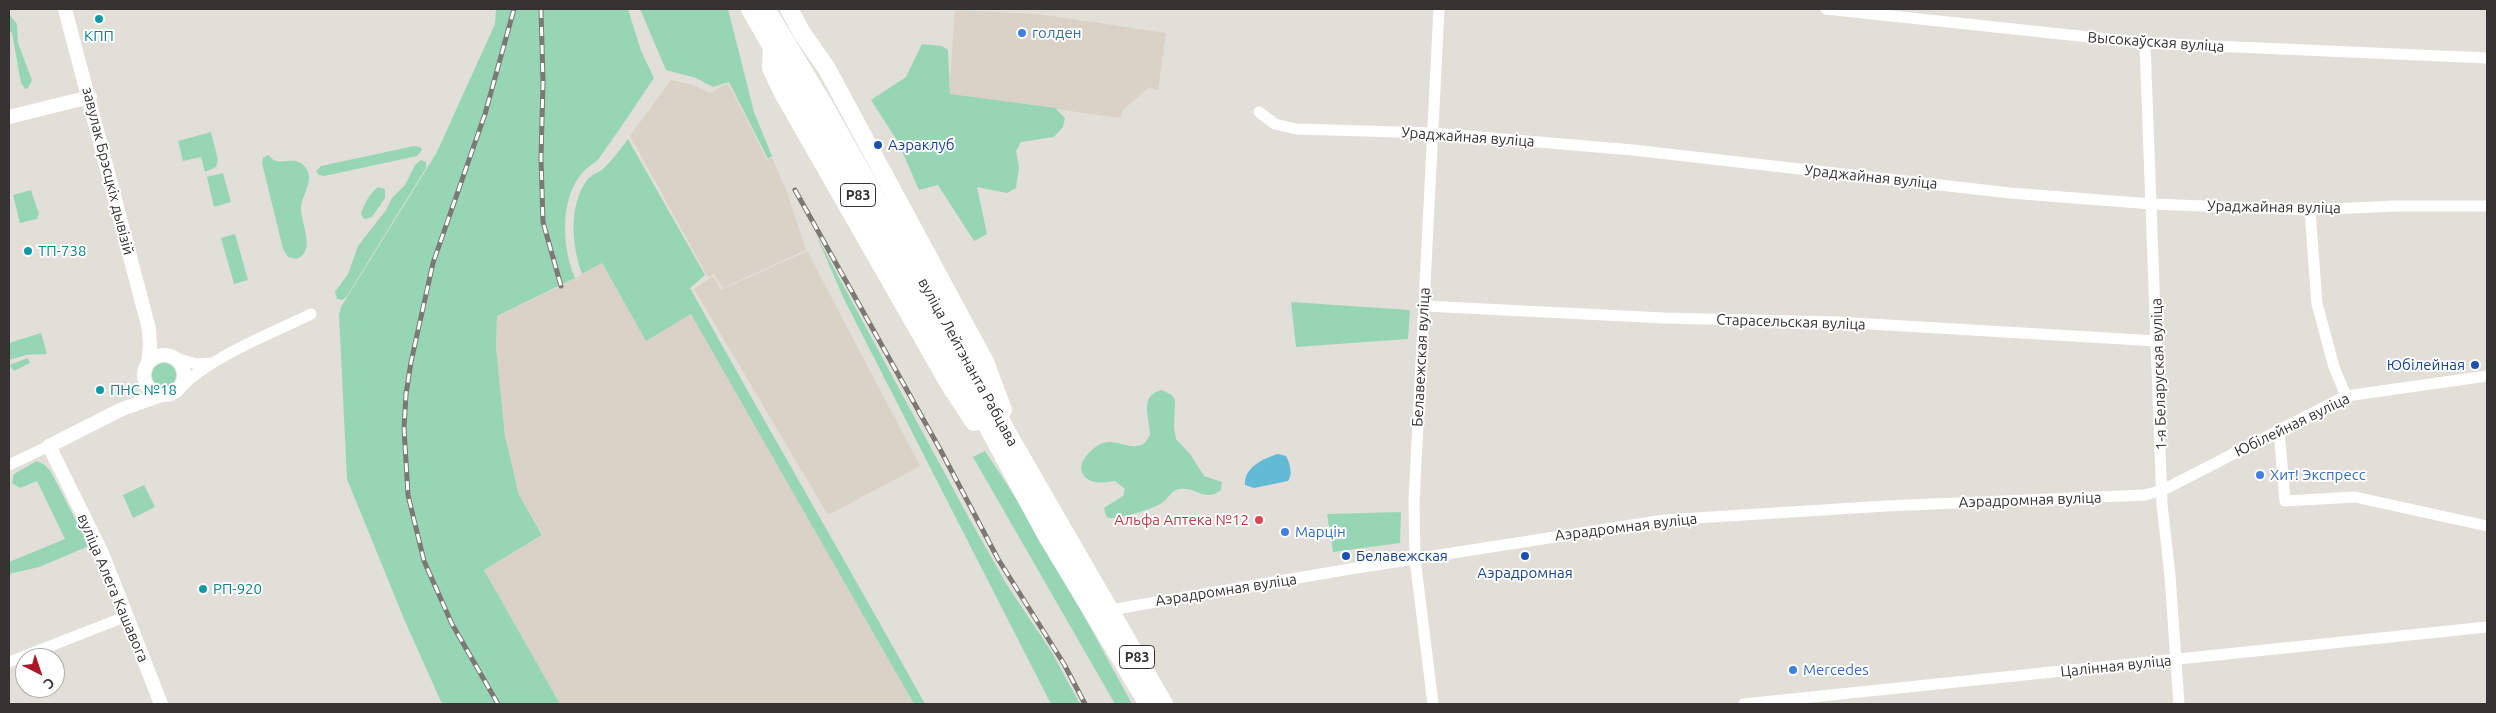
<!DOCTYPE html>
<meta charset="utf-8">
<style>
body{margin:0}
#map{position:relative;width:2496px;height:713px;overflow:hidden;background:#e2dfd8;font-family:Ubuntu,sans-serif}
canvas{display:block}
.frame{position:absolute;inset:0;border:10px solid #353331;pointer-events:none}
.north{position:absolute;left:15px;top:648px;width:50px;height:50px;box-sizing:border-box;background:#fff;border:1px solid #aeadad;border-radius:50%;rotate:139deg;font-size:14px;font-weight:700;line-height:20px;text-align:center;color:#353331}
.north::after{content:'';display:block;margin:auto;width:18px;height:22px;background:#ab1724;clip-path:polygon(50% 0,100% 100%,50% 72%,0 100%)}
</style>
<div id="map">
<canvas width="2496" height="713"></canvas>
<div class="frame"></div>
<div class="north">С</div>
</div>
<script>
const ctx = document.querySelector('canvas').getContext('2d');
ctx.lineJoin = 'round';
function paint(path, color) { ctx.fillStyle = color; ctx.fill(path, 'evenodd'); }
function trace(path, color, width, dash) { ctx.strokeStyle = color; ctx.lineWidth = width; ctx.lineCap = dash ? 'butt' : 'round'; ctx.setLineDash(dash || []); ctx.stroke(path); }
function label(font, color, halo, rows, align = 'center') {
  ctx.font = font + ' Ubuntu,sans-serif'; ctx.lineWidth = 4; ctx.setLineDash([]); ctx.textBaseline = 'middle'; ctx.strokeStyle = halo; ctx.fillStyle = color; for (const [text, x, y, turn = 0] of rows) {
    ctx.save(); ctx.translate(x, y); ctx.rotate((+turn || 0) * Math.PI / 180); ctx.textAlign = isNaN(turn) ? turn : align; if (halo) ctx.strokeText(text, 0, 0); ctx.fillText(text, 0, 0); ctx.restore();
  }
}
paint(new Path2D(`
 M955,10L1038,14L1166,33L1158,91L1149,87L1122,111L1121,118L949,94Z
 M671,80L693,85L710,93L728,83L767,160L772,158L786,189L806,250L723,288L714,274L708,277L630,136Z
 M807,251L920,466L828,515L694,289L713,276L721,290Z
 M602,263L646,341L691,313L914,704H560L484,570L543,535L519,495L505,435L496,347L497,316L561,286Z`), '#dad2c6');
paint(new Path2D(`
 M496,9H628L641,51L654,78C636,104 619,131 600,157C596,163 588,166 583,172C559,199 562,247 575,278L497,316L496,347L505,436L519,495L542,535L484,570L560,704H442L404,619L347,479L339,315L341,307L437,152L495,24Z
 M640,9H728L754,112L772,156L768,159L729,82L713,87L696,78L666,70Z
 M9,14L17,24L18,43L32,80L28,88L25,89L21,83L12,33L9,31Z
 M922,44L942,46L948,50L950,94L1055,108L1065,118L1063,127L1054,137L1021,142L1016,151L1019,168L1016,188L1007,193L977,187L987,234L974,241L938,185L919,190L898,142L871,100L906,77Z
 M211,132L218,160L216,167L205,172L201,157L183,161L178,141Z
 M628,139L705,275L690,288C767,427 848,565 925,704H914L691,314L646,341L602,263L582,274C572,246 568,206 587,180C592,174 601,172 606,166C614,158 621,148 628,139Z
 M414,146L420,147L422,150L417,156L324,176L319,175L316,171L321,166Z
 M268,155C271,157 273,161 277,161C288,163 297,156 306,168C315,181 301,195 301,209C301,224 317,252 296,259L288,257L283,249L262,163L263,158Z
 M421,160L426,162V168L347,296L343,300L337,299L335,292L348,274L358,246L386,210L392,198L405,185L415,165Z
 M223,173L231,202L214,207L207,177Z
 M378,187L385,189V198L372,217L364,219L361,214C364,204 370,193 378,187Z
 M31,190L39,214L37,219L20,223L13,195Z
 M235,234L248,280L234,284L221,238Z
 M816,235L969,518L1007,585L1051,651L1080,704H1051L844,299Z
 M1291,302L1410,310L1408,339L1296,347Z
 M41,333L47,354L26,355L9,360V343Z
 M28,358L30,363L14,371L9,365Z
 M152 375a12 12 0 1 1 24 0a12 12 0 1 1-24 0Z
 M1162,390L1172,395L1175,400L1174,428L1176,439L1190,454L1204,476L1222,482L1221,490C1205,503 1196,486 1180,489C1171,490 1169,498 1162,503C1153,509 1120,519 1109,518L1106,516L1104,508L1123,496L1125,489L1115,481C1102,483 1087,486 1081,470C1081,463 1084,458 1089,453C1111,429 1124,453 1144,444L1150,435C1150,418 1138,395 1162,390Z
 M985,451C1040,532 1085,618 1132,704H1115L973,457Z
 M37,461L45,465L51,472L89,546L39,567L9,574V562L65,539L37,481L20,488L12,483L14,474Z
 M144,485L155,507L133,518L123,495Z
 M1401,512L1400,543L1333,552L1327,514Z`), '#97d6b5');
paint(new Path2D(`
 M1278,454L1286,456C1290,464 1293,474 1288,481L1254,488L1245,485C1243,468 1264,458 1278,454Z`), '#63bad5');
trace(new Path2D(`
 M1826,9L2145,43L2487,58
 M2145,43L2162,504L2170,576L2179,704
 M1259,112L1275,124L1296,129L1432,133L1633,150L2010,193L2152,204L2310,210L2395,206H2487
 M2310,210L2317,304L2334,367L2346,396
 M1425,306L1664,318L1837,322L2157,341
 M176,358L196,364L212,363
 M181,387C214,355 269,335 311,314
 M2279,430L2285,501L2355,497L2487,526
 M9,465L49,446
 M1104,611L1350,569L1664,520L1886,506L2145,495L2163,490L2346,396L2487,376
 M9,662L127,616
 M1433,704L1415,559L1414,501L1439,9
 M1744,704L2487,627`), '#fff', 11);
trace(new Path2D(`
 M65,9L149,329L150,346L148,363
 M9,117L90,97
 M144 375a20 20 0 1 1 40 0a20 20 0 1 1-40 0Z
 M161,704L102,553L49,446L122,409L162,395`), '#fff', 14);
trace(new Path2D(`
 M789,9L802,33L827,69L985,362
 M772,42L771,68L784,95L948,382`), '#fff', 18);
trace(new Path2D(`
 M750,9L964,383L1045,533L1148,704
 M766,9L825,107L1012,441L1164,704
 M985,362L1003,410
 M948,382L974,422`), '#fff', 18);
const rail = new Path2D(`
 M541,9L543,82L541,158L543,222L561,286
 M795,190L941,451L998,559L1064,664L1085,704
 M498,704L452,624L424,561L408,495L404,428L406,394L411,362L433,263L485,114L514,9`);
trace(rail, '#7c7975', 5);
trace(rail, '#fff', 3, [9]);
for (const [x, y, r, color] of [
 [99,19,5,"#0f9aa8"],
 [1022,33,5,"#3f7fe0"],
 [878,145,5,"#1a4fb4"],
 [28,251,5,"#0f9aa8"],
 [2475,365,5,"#1a4fb4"],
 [100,390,5,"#0f9aa8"],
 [2260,475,5,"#3f7fe0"],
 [1259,520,5,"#e0444e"],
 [1285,532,5,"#3f7fe0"],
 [1346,556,5,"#1a4fb4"],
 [1525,556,5,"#1a4fb4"],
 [203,589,5,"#0f9aa8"],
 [1793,670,5,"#3f7fe0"]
]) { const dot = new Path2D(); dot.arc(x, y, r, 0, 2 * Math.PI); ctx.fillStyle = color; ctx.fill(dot); trace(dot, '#fff', 2); }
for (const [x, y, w] of [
 [858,195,35],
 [1137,657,35]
]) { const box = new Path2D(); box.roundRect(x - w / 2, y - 11.5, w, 23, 4); ctx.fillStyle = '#fff'; ctx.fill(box); trace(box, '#353331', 1); }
label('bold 14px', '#353331', null, [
 ["Р83",858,195],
 ["Р83",1137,657]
]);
label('15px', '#366cbe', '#fff', [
 ["голден",1032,33],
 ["Хит! Экспресс",2270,475],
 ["Марцін",1295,532],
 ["Mercedes",1803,670]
], 'left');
label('15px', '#0d838f', '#fff', [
 ["КПП",99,36,"center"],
 ["ТП-738",38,251],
 ["ПНС №18",110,390],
 ["РП-920",213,589]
], 'left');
label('15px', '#353331', '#fff', [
 ["Высокаўская вуліца",2156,42,4],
 ["Ураджайная вуліца",1468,137,4],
 ["завулак Брэсцкіх дывізій",108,171,76],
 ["Ураджайная вуліца",1871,177,6],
 ["Ураджайная вуліца",2274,207,1],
 ["Старасельская вуліца",1791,322,2],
 ["Белавежская вуліца",1421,357,-87],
 ["вуліца Лейтэнанта Рабцава",968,362,61],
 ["1-я Беларуская вуліца",2159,374,-92],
 ["Юбілейная вуліца",2292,425,-26],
 ["Аэрадромная вуліца",2030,500,-2],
 ["Аэрадромная вуліца",1626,527,-7],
 ["вуліца Алега Кашавога",113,588,67],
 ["Аэрадромная вуліца",1226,590,-9],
 ["Цалінная вуліца",2116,666,-6]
]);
label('15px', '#164399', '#fff', [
 ["Аэраклуб",888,145],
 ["Юбілейная",2465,365,"right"],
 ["Белавежская",1356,556],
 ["Аэрадромная",1525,573,"center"]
], 'left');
label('15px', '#be3a42', '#fff', [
 ["Альфа Аптека №12",1249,520]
], 'right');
</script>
